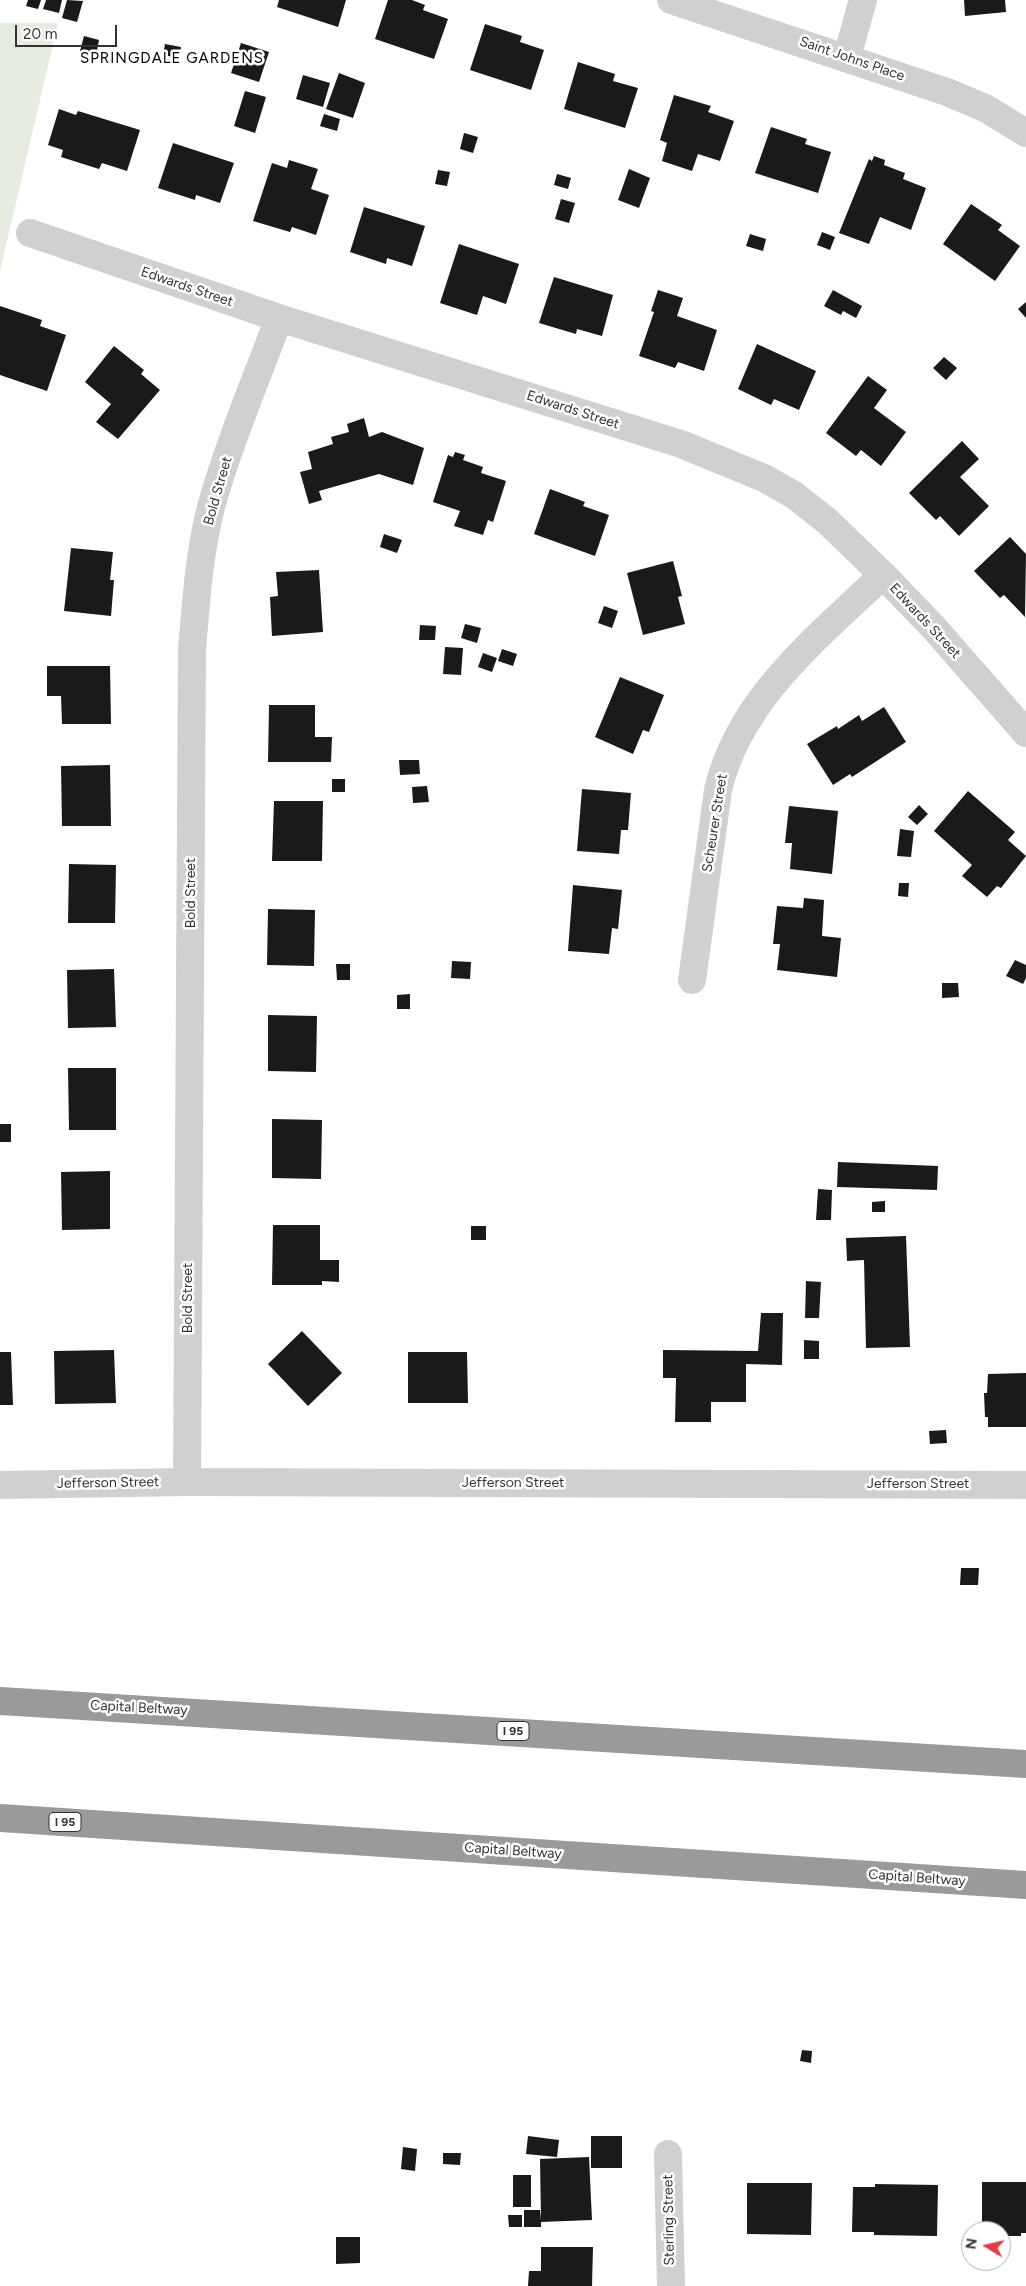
<!DOCTYPE html>
<style>
body{margin:0}
#map{position:relative;width:1026px;height:2286px;overflow:hidden;background:#fff;font-family:Figtree,sans-serif}
canvas{display:block}
.north{position:absolute;left:961px;top:2221px;width:50px;height:50px;box-sizing:border-box;background:#fff;border:1px solid #adadad;border-radius:50%;rotate:279deg;font-size:14px;font-weight:700;line-height:20px;text-align:center;color:#333}
.north::after{content:'';display:block;margin:auto;width:18px;height:22px;background:#e63946;clip-path:polygon(50% 0,100% 100%,50% 72%,0 100%)}
.scale{position:absolute;left:15px;top:25px;width:102px;height:22px;box-sizing:border-box;border:2px solid #333;border-top:0;padding-left:6px;font-size:15px;line-height:18px;white-space:nowrap;color:#333;-webkit-text-stroke:4px #fff;paint-order:stroke}
</style>
<div id="map">
<canvas width="1026" height="2286"></canvas>
<div class="north">N</div>
<div class="scale">20 m</div>
</div>
<script>
const ctx = document.querySelector('canvas').getContext('2d');
ctx.lineJoin = 'round';
function paint(path, color) { ctx.fillStyle = color; ctx.fill(path, 'evenodd'); }
function trace(path, color, width, dash) { ctx.strokeStyle = color; ctx.lineWidth = width; ctx.lineCap = dash ? 'butt' : 'round'; ctx.setLineDash(dash || []); ctx.stroke(path); }
function label(font, color, halo, rows, align = 'center') {
  ctx.font = font + ' Figtree,sans-serif'; ctx.lineWidth = 5; ctx.setLineDash([]); ctx.textBaseline = 'middle'; ctx.strokeStyle = halo; ctx.fillStyle = color; for (const [text, x, y, turn = 0] of rows) {
    ctx.save(); ctx.translate(x, y); ctx.rotate((+turn || 0) * Math.PI / 180); ctx.textAlign = isNaN(turn) ? turn : align; if (halo) ctx.strokeText(text, 0, 0); ctx.fillText(text, 0, 0); ctx.restore();
  }
}
paint(new Path2D(`
 M0,23H58L0,271Z`), '#e6ecdf');
paint(new Path2D(`
 M28,0H41L38,9L26,6Z
 M46,0H62L59,13L43,9Z
 M67,0L83,1L77,22L62,18Z
 M279,0H346L338,27L277,7Z
 M388,0H412L425,5L423,10L448,19L434,59L375,39Z
 M964,0H1005L1006,12L965,16Z
 M485,24L522,36L520,42L544,50L531,90L470,70Z
 M84,36L99,40L96,56L80,51Z
 M241,43L269,52L259,82L231,73Z
 M165,44L181,47L179,58L163,55Z
 M578,62L615,74L613,81L638,88L625,128L564,109Z
 M339,73L365,83L353,118L326,109Z
 M303,75L330,83L323,107L296,99Z
 M245,91L266,97L255,133L234,126Z
 M674,95L711,106L708,112L734,121L720,161L698,154L692,171L662,161L667,143L660,140Z
 M59,109L76,115L78,111L140,130L127,171L102,163L99,169L61,157L63,150L48,145Z
 M324,114L340,119L337,131L320,126Z
 M771,127L807,139L805,144L831,152L818,193L755,173Z
 M464,133L478,137L473,153L460,149Z
 M173,143L234,163L220,203L196,195L195,200L158,188Z
 M874,156L885,160L884,165L905,173L903,179L926,188L911,230L880,217L869,244L839,233L869,159L872,161Z
 M289,160L318,169L311,189L329,195L316,235L292,227L290,232L253,221L272,163L287,168Z
 M629,169L650,178L639,208L618,200Z
 M438,170L450,172L447,186L435,184Z
 M557,174L571,178L568,189L554,185Z
 M561,199L575,203L569,223L555,219Z
 M971,204L1002,225L998,230L1020,246L995,281L943,244Z
 M364,207L425,226L412,266L387,258L386,264L350,252Z
 M822,232L835,237L830,250L817,245Z
 M750,234L766,239L763,251L746,246Z
 M459,244L519,264L506,304L483,296L477,315L440,303Z
 M554,277L613,295L602,336L577,329L576,334L539,323Z
 M658,290L683,298L677,316L717,330L704,371L678,362L675,368L639,356L654,312L651,311Z
 M833,290L862,306L856,318L843,311L841,315L824,306Z
 M1026,302V318L1018,309Z
 M0,306L42,320L40,326L66,335L47,391L0,375Z
 M757,344L816,371L799,410L774,399L771,405L738,389Z
 M114,346L144,370L141,374L160,390L118,439L96,422L111,404L85,382Z
 M944,357L957,368L946,380L933,368Z
 M868,376L887,390L874,408L906,432L881,466L861,450L856,456L826,433Z
 M364,418L369,437L382,432L424,448L413,485L379,474L319,491L322,500L309,504L300,472L312,469L308,452L333,444L331,437L349,432L347,424Z
 M962,441L979,459L960,477L989,506L959,536L940,516L936,520L909,493Z
 M455,452L465,455L463,460L483,467L481,473L506,481L493,522L488,520L483,535L454,526L460,511L433,502L448,455L453,457Z
 M550,489L585,502L583,506L609,515L595,556L534,534Z
 M384,534L402,540L397,553L380,547Z
 M1010,537L1026,554L1025,617L1004,595L1000,598L974,571Z
 M71,548L113,552L110,580H114L111,616L64,611Z
 M673,561L682,596L678,597L685,624L643,635L627,573Z
 M319,570L323,632L272,636L270,597L278,596L276,572Z
 M604,606L618,611L612,628L598,623Z
 M465,624L481,628L477,643L461,638Z
 M420,625L436,626L435,640H419Z
 M445,647L463,648L461,675L443,674Z
 M502,649L517,654L513,666L498,661Z
 M483,653L497,658L492,672L478,667Z
 M47,666H110L111,724H62L61,696H47Z
 M620,677L664,695L649,732L643,730L633,754L595,737Z
 M269,705H315V737H332L331,762H268Z
 M884,707L906,742L852,777L850,774L833,785L807,744L837,726L838,729L859,715L862,721Z
 M399,760H419L420,774L400,775Z
 M110,765L111,826H62L61,766Z
 M332,779H345V792H332Z
 M427,786L429,802L413,803L412,787Z
 M582,789L631,793L628,830H621L619,854L577,851Z
 M968,791L1015,832L1008,840L1026,856L1001,888L997,886L987,897L962,876L972,865L934,831Z
 M274,801H323L322,861H272Z
 M919,805L928,814L917,825L908,817Z
 M789,806L838,811L832,874L790,869L792,843H785Z
 M900,829L914,831L911,857L897,856Z
 M69,864L116,865L115,923H68Z
 M899,883H909L908,897L898,896Z
 M573,885L622,890L618,929L612,928L609,954L568,951Z
 M804,898L824,900L822,936L841,938L837,977L777,970L780,944H773L777,906L803,908Z
 M268,909L315,910L314,966L267,965Z
 M1015,960L1026,965V978L1023,984L1006,976Z
 M452,961L471,962L470,979L451,978Z
 M336,964H350V980H337Z
 M114,969L116,1027L68,1028L67,970Z
 M942,983H958L959,997L942,998Z
 M410,994V1009H397V995Z
 M268,1015L317,1016L316,1072L268,1071Z
 M68,1068H116V1130H69Z
 M272,1119L322,1120L321,1179L272,1178Z
 M0,1124H11V1142H0Z
 M838,1162L938,1166L937,1190L837,1187Z
 M110,1171V1229L62,1230L61,1172Z
 M818,1189L832,1190L831,1220H816Z
 M885,1201V1212H872V1202Z
 M273,1225H320V1260H339V1282L322,1281V1285H272Z
 M471,1226H486V1240H471Z
 M906,1236L910,1347L866,1348L864,1260L847,1261L846,1238Z
 M806,1281L821,1282L819,1318H805Z
 M761,1313H783L782,1365L746,1364V1402H711V1422H675L676,1378H663V1350L758,1351Z
 M302,1331L342,1373L308,1406L268,1364Z
 M804,1340L819,1341V1359H804Z
 M114,1350L116,1403L55,1404L54,1351Z
 M0,1352H11L13,1405H0Z
 M408,1352H467L468,1403H408Z
 M1026,1373V1427H988V1417H985L984,1393H987L988,1374Z
 M946,1430L947,1443L930,1444L929,1431Z
 M961,1568H979L978,1585H960Z
 M802,2050L812,2051L811,2063L800,2061Z
 M528,2136L559,2140L557,2157L526,2154Z
 M591,2136H622V2168H591Z
 M403,2147L417,2149L415,2171L401,2169Z
 M443,2153H461L460,2165L443,2164Z
 M589,2157L592,2220L541,2222V2227H524V2210H540L541,2220L540,2159Z
 M513,2175H531V2207H513Z
 M982,2182H1026V2233H1021V2236H1001V2231H982Z
 M747,2183H812L811,2235L747,2234Z
 M875,2184L938,2185L937,2236L874,2235V2232H852L853,2187H875Z
 M508,2215H522V2227H509Z
 M336,2237H360V2263L336,2264Z
 M541,2247H593L592,2286H528L529,2271H541Z`), '#1a1a1a');
trace(new Path2D(`
 M671,0L947,92L985,108L1026,133
 M847,57L863,0
 M30,233L279,318L681,444L764,478L794,495L827,521L883,575L934,628L1026,733
 M692,980L718,790C739,699 818,637 883,575
 M187,1482L192,650C196,602 199,554 211,507C229,443 256,380 279,318
 M0,1485L187,1482L1026,1485
 M668,2154L671,2286`), '#d0d0d0', 28);
trace(new Path2D(`
 M0,1701L1026,1764
 M0,1818L1026,1885`), '#9a9a9a', 28);
for (const [x, y, w] of [
 [513,1731,32],
 [65,1822,32]
]) { const box = new Path2D(); box.roundRect(x - w / 2, y - 9.5, w, 19, 4); ctx.fillStyle = '#fff'; ctx.fill(box); trace(box, '#333', 1); }
label('bold 12px', '#333', null, [
 ["I 95",513,1731],
 ["I 95",65,1822]
]);
label('14px', '#333', '#fff', [
 ["Saint Johns Place",852,59,19],
 ["Edwards Street",187,287,19],
 ["Edwards Street",573,410,18],
 ["Bold Street",218,491,-74],
 ["Edwards Street",925,621,47],
 ["Scheurer Street",715,823,-81],
 ["Bold Street",191,893,-90],
 ["Bold Street",188,1298,-90],
 ["Jefferson Street",108,1483,-1],
 ["Jefferson Street",513,1483],
 ["Jefferson Street",918,1484],
 ["Capital Beltway",139,1708,3],
 ["Capital Beltway",513,1851,4],
 ["Capital Beltway",917,1878,4],
 ["Sterling Street",669,2220,-91]
]);
ctx.letterSpacing = '1px';
label('15px', '#000', '#fff', [
 ["SPRINGDALE GARDENS",172,59]
]);
ctx.letterSpacing = '0px';
</script>
